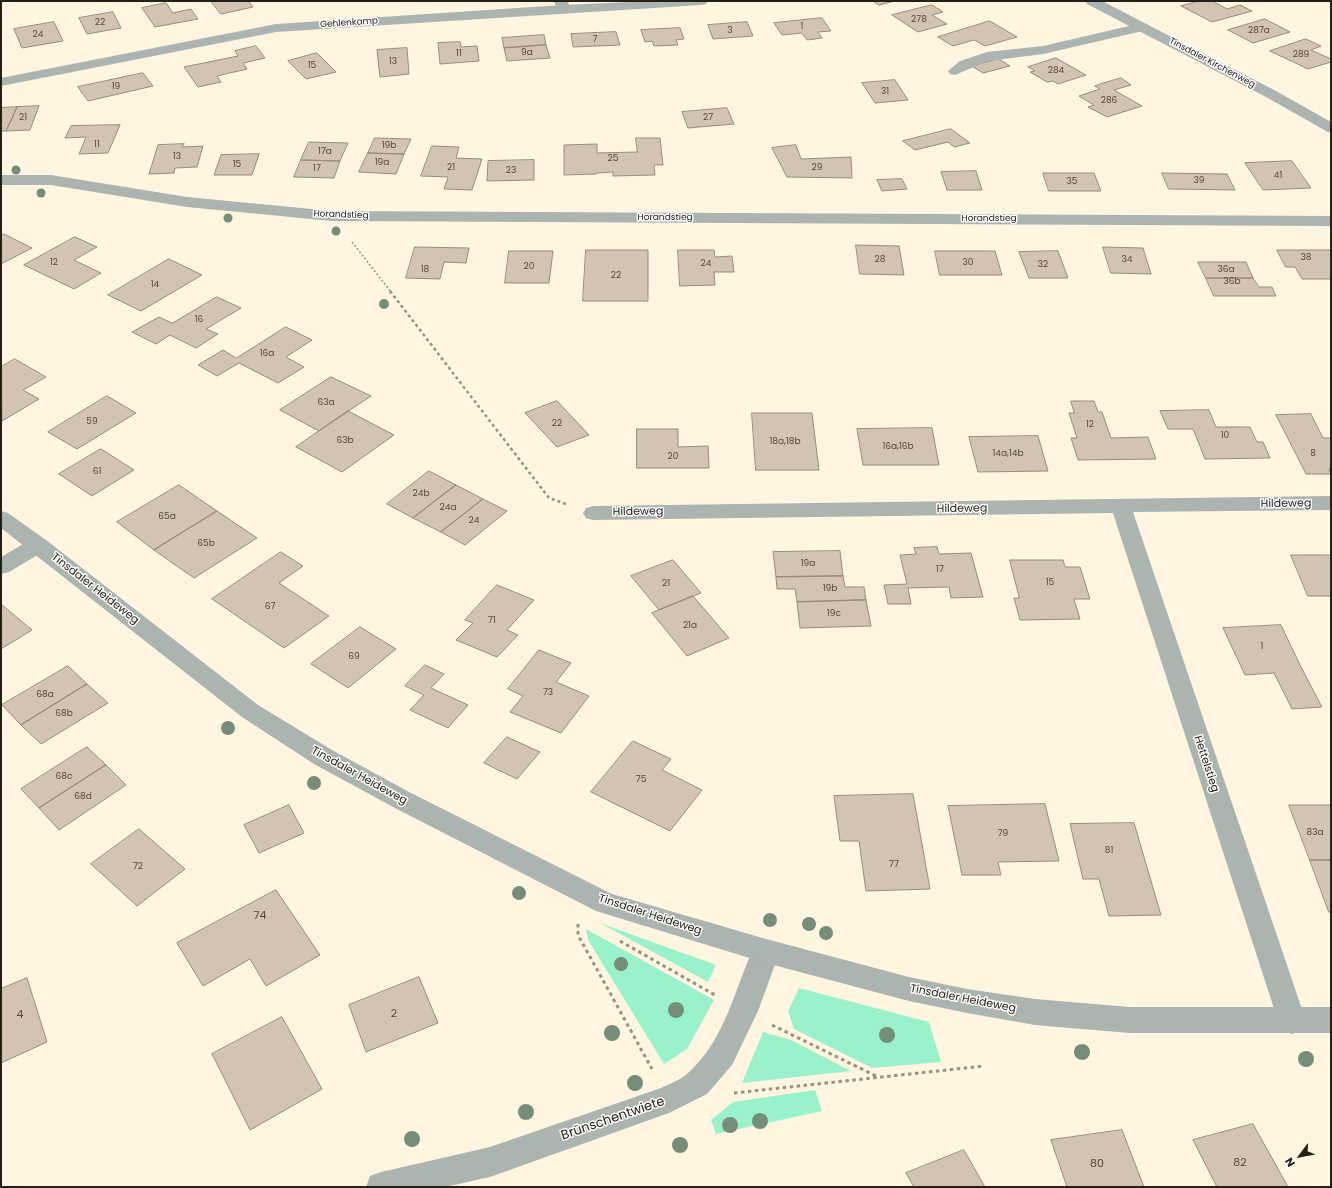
<!DOCTYPE html>
<meta charset="utf-8">
<style>
body{margin:0}
#map{position:relative;width:1332px;height:1188px;overflow:hidden;background:#fff5e1;font-family:Poppins,sans-serif}
canvas{display:block}
.frame{position:absolute;inset:0;border:2px solid #232018;pointer-events:none}
.north{position:absolute;left:1280px;top:1136px;width:40px;height:40px;-webkit-text-stroke:3px #fff;paint-order:stroke;rotate:238deg;font-size:11px;font-weight:700;line-height:16px;text-align:center;color:#232018}
.north::after{content:'';display:block;margin:auto;width:14px;height:18px;background:#232018;clip-path:polygon(50% 0,100% 100%,50% 72%,0 100%)}
</style>
<div id="map">
<canvas width="1332" height="1188"></canvas>
<div class="frame"></div>
<div class="north">N</div>
</div>
<script>
const ctx = document.querySelector('canvas').getContext('2d');
ctx.lineJoin = 'round';
function paint(path, color) { ctx.fillStyle = color; ctx.fill(path, 'evenodd'); }
function trace(path, color, width, dash) { ctx.strokeStyle = color; ctx.lineWidth = width; ctx.lineCap = dash ? 'butt' : 'round'; ctx.setLineDash(dash || []); ctx.stroke(path); }
function label(font, color, halo, rows, align = 'center') {
  ctx.font = font + ' Poppins,sans-serif'; ctx.lineWidth = 3; ctx.setLineDash([]); ctx.textBaseline = 'middle'; ctx.strokeStyle = halo; ctx.fillStyle = color; for (const [text, x, y, turn = 0] of rows) {
    ctx.save(); ctx.translate(x, y); ctx.rotate((+turn || 0) * Math.PI / 180); ctx.textAlign = isNaN(turn) ? turn : align; if (halo) ctx.strokeText(text, 0, 0); ctx.fillText(text, 0, 0); ctx.restore();
  }
}
paint(new Path2D(`
 M600,923L716,965L708,982Z
 M586,929L714,1000L687,1049L664,1064L588,940Z
 M799,988L929,1022L941,1062L872,1068L794,1029L788,1011Z
 M763,1032L791,1040L851,1071L742,1083Z
 M815,1090L822,1111L716,1134L711,1120L733,1102Z`), '#9af2ca');
const building = new Path2D(`
 M211,1H248L253,7L221,14Z
 M873,1H895L879,5Z
 M1199,1H1212L1227,9L1240,5L1252,11L1212,22L1181,6Z
 M166,3L173,13L191,9L198,19L155,27L142,8Z
 M932,5L943,12L932,15L947,24L918,32L892,15Z
 M113,12L121,28L87,34L79,18Z
 M822,18L831,31L818,32L822,38L807,40L802,33L782,35L774,23Z
 M1265,19L1290,32L1253,43L1228,30Z
 M990,21L1017,37L985,46L974,40L953,46L938,37Z
 M54,22L63,41L22,48L14,29Z
 M747,22L753,36L713,39L708,25Z
 M680,28L684,39L676,40L678,45L654,46L652,41L645,42L641,30Z
 M616,32L620,45L573,47L571,34Z
 M544,35L546,45L504,48L502,38Z
 M1306,39L1321,46L1311,50L1331,59V62L1308,69L1270,51Z
 M460,42L461,47L477,46L479,61L440,64L438,43Z
 M546,45L550,58L507,61L504,48Z
 M256,46L265,58L243,63L247,69L217,76L221,82L198,87L184,67L238,56L235,51Z
 M407,48L409,74L380,77L377,50Z
 M317,53L336,72L306,79L288,61Z
 M1056,58L1086,75L1058,84L1053,81L1047,82L1030,72L1035,71L1028,67Z
 M999,59L1010,66L983,73L972,66Z
 M143,73L153,86L88,101L78,87Z
 M1121,78L1131,85L1114,90L1142,106L1107,117L1088,107L1094,105L1079,96L1100,89L1095,86Z
 M895,80L908,100L875,103L862,83Z
 M39,106L30,130L6,131L17,107Z
 M17,107L6,131H1V108Z
 M727,108L734,124L688,128L682,112Z
 M120,125L108,153L79,154L86,137L65,138L71,126Z
 M951,129L970,143L954,147L948,142L915,150L903,141Z
 M375,138L411,139L404,154L368,153Z
 M636,138H660L663,165H654L655,175L613,176V172L596,173V174L564,175V145L597,144V153L637,152Z
 M309,142L348,143L340,161L301,160Z
 M184,144L182,147L203,146L197,167L175,168L174,173L149,174L158,145Z
 M796,145L801,159L851,157L852,178L787,177L772,148Z
 M432,146L459,147L456,158L482,159L472,190L444,189L448,177L421,176Z
 M368,153L404,154L396,174L359,172Z
 M259,154L252,175H214L221,155Z
 M301,160L340,161L334,178L294,177Z
 M534,160V180L487,181L488,161Z
 M1292,161L1311,188L1263,190L1245,163Z
 M976,171L982,190H947L941,172Z
 M1043,173H1094L1101,191H1049Z
 M1162,173L1227,174L1235,190L1169,189Z
 M902,179L907,189L882,191L877,180Z
 M4,234L32,248L1,264V235Z
 M75,237L97,247L74,260L101,273L74,289L24,265Z
 M856,245L899,246L904,275L860,274Z
 M415,247L469,248L466,263L444,262L440,279L406,278Z
 M1103,247L1143,248L1151,274L1111,273Z
 M586,250H648V301H583Z
 M678,250H714L715,257L732,256L734,272H714L715,285L680,286Z
 M1277,250H1331V279H1302L1295,267H1286Z
 M509,251H553L549,283H505Z
 M935,251H995L1002,275H940Z
 M1058,251L1068,278H1029L1019,252Z
 M169,259L202,275L141,311L108,295Z
 M1198,262H1246L1253,278H1206Z
 M1206,278H1253L1259,287H1272L1276,296H1214Z
 M217,297L241,308L206,329L218,334L196,348L170,335L156,344L132,332L159,317L172,323Z
 M286,327L312,340L286,357L304,367L278,383L239,363L217,376L198,365L223,350L236,358Z
 M15,359L46,377L23,390L39,399L2,421L1,367Z
 M331,377L371,396L319,431L280,410Z
 M107,396L136,413L77,449L48,432Z
 M557,401L589,435L557,447L525,413Z
 M1071,401H1094L1098,412H1102L1111,438L1148,437L1156,459L1078,460L1071,438H1077L1069,413H1074Z
 M1209,410L1216,427H1250L1257,442H1263L1270,458L1205,459L1193,429H1168L1160,411Z
 M348,411L394,435L342,472L296,447Z
 M752,413H812L819,470H756Z
 M1311,414L1323,438H1331V469H1329L1331,474H1306L1276,415Z
 M932,428L939,465H863L857,429Z
 M637,429H678V447L708,446L709,468H637Z
 M1038,436L1048,471L978,472L969,437Z
 M101,449L134,470L92,496L59,474Z
 M429,471L456,485L413,518L387,504Z
 M179,485L217,511L154,550L117,522Z
 M456,485L483,499L441,532L413,518Z
 M483,499L507,511L465,545L441,532Z
 M217,511L257,538L194,578L154,550Z
 M937,547L939,554L971,553L983,597L951,598L949,587L908,588L911,604H888L884,585L907,584L900,555L916,554L914,548Z
 M840,551L843,576L776,577L773,552Z
 M281,552L303,566L279,583L329,616L284,648L212,599Z
 M1291,555H1331V596H1308Z
 M673,560L701,593L659,610L631,576Z
 M1010,560H1063L1065,567H1080L1090,599H1074L1080,619L1020,620L1014,598H1019Z
 M843,576L845,587H864L866,600L797,602L795,589H777L776,577Z
 M497,585L534,600L507,630L518,635L497,657L456,640L473,623L465,620Z
 M693,596L729,638L687,656L652,613Z
 M866,600L871,626L800,628L797,602Z
 M1,604L32,630L1,649Z
 M1281,625L1301,667L1322,707L1292,709L1274,673L1245,675L1223,628Z
 M360,627L396,649L348,688L311,664Z
 M539,650L571,663L556,682L589,696L561,733L510,712L523,696L508,689Z
 M425,665L444,674L431,688L468,705L448,728L410,710L424,695L405,686Z
 M68,666L87,684L21,725L2,705Z
 M87,684L108,703L41,744L21,725Z
 M507,737L540,752L517,779L484,763Z
 M633,741L671,759L662,770L702,790L670,831L591,792Z
 M87,747L106,765L39,808L21,789Z
 M106,765L126,785L59,830L39,808Z
 M913,794L930,889L866,891L859,841H840L834,796Z
 M1045,804L1059,861L998,862L1001,875H962L948,806Z
 M289,805L304,833L259,853L244,825Z
 M1289,805H1331V860H1310Z
 M1134,823L1161,915L1109,916L1099,879H1083L1070,824Z
 M139,829L185,869L137,906L91,864Z
 M1310,860H1331V912H1329Z
 M276,890L320,955L266,986L250,959L203,986L177,943Z
 M419,977L438,1023L366,1052L349,1005Z
 M27,978L47,1042L1,1063V989Z
 M282,1017L322,1089L250,1130L212,1054Z
 M1253,1124L1288,1187H1217L1193,1140Z
 M1122,1130L1144,1187H1067L1051,1140Z
 M964,1150L985,1187H914L906,1173Z`);
paint(building, '#d2c3b2');
trace(building, '#998b7b', 1);
trace(new Path2D(`
 M352,242L391,292`), '#999284', 1.5, [2, 2]);
trace(new Path2D(`
 M390,291L549,498L566,504`), '#999284', 2.5, [3, 3]);
trace(new Path2D(`
 M578,924V935L652,1069
 M620,941L715,995
 M772,1025L878,1077
 M734,1093L984,1066`), '#999284', 3, [3.5, 3.5]);
paint(new Path2D(`
 M554,1H568L570,9L568,12H558Z
 M1142,23L1147,24L1149,27L1147,30L1043,54L988,61L955,75L950,74L948,71L960,61L987,52L1043,46Z
 M38,538L46,540L49,545L46,550L9,572L1,574V557L30,540Z`), '#abb4ae');
paint(new Path2D(`
 M652,1H708L706,4L701,5L276,32L1,86V78L276,24L563,5Z
 M1,175H51L187,197L332,211L1331,216V226L332,221L187,207L51,185H1Z
 M1331,496V510L1133,512L1306,1021L1302,1030L1292,1034L1282,1030L1278,1021L1113,513L593,520L586,518L583,513L586,508L593,506Z
 M766,939L776,943L780,951L758,1011L732,1065L707,1094L669,1113L490,1177L445,1187H366L370,1176L381,1172L490,1147L661,1088C669,1084 680,1080 687,1074C727,1038 734,988 756,943Z`), '#abb4ae');
paint(new Path2D(`
 M1085,1H1102L1276,91L1331,122V133L1326,131L1266,97L1087,4Z
 M1,511L8,513L46,540L258,705L332,750L411,793L612,894L766,939L909,977L967,989L1035,999L1130,1007H1331V1033H1130L1035,1025L967,1013L909,1001L766,963L596,911L393,807L314,764L242,717L1,528Z`), '#abb4ae');
ctx.fillStyle = '#768d7a';
for (const [x, y, r] of [
 [16,170,4.5],
 [41,193,4.5],
 [228,218,4.5],
 [336,231,4.5],
 [384,304,5],
 [228,728,7],
 [314,783,7],
 [519,893,7],
 [770,920,7],
 [809,924,7],
 [826,933,7],
 [621,964,7],
 [676,1010,8],
 [612,1033,8],
 [887,1035,8],
 [1082,1052,8],
 [1306,1059,8],
 [635,1083,8],
 [526,1112,8],
 [760,1121,8],
 [730,1125,8],
 [412,1139,8],
 [680,1145,8]
]) { ctx.beginPath(); ctx.arc(x, y, r, 0, 2 * Math.PI); ctx.fill(); }
label('9px', '#4f493e', null, [
 ["278",919,20],
 ["22",100,23],
 ["1",802,27],
 ["3",730,31],
 ["287a",1259,31],
 ["24",38,35],
 ["7",595,40],
 ["9a",527,53],
 ["11",459,54],
 ["289",1301,55],
 ["13",393,62],
 ["15",312,66],
 ["284",1056,71],
 ["19",116,87],
 ["31",885,92],
 ["286",1109,101],
 ["21",23,118],
 ["27",708,118],
 ["11",97,145],
 ["19b",389,146],
 ["17a",325,152],
 ["13",177,157],
 ["25",613,159],
 ["19a",382,163],
 ["15",237,165],
 ["21",451,168],
 ["29",817,168],
 ["17",317,169],
 ["23",511,171],
 ["41",1278,176],
 ["39",1199,181],
 ["35",1072,182],
 ["38",1306,258],
 ["28",880,260],
 ["34",1127,260],
 ["12",54,263],
 ["30",968,263],
 ["24",706,264],
 ["32",1043,265],
 ["20",529,267],
 ["18",425,270],
 ["36a",1226,270],
 ["22",616,276],
 ["36b",1232,282],
 ["14",155,285],
 ["16",199,320],
 ["16a",267,354],
 ["63a",326,403],
 ["59",92,422],
 ["22",557,424],
 ["12",1090,425],
 ["10",1225,436],
 ["63b",345,441],
 ["18a,18b",785,442],
 ["16a,16b",898,447],
 ["14a,14b",1008,454],
 ["8",1313,454],
 ["20",673,457],
 ["61",97,472],
 ["24b",421,494],
 ["24a",448,508],
 ["65a",167,517],
 ["24",474,521],
 ["65b",206,544],
 ["19a",808,564],
 ["17",940,570],
 ["15",1050,583],
 ["21",666,584],
 ["19b",830,589],
 ["67",270,607],
 ["19c",834,614],
 ["71",492,621],
 ["21a",690,626],
 ["1",1262,647],
 ["69",354,657],
 ["73",548,693],
 ["68a",45,695],
 ["68b",64,714],
 ["68c",64,777],
 ["75",641,780],
 ["68d",83,797],
 ["83a",1315,833],
 ["79",1003,834],
 ["81",1109,851],
 ["77",894,865],
 ["72",138,867]
]);
label('9px', '#232018', '#fff', [
 ["Gehlenkamp",349,23,-4],
 ["Tinsdaler Kirchenweg",1212,63,28],
 ["Horandstieg",341,215,2],
 ["Horandstieg",665,218],
 ["Horandstieg",989,219]
]);
label('11px', '#232018', '#fff', [
 ["Hildeweg",1286,504,-1],
 ["Hildeweg",962,509,-1],
 ["Hildeweg",638,512,-1],
 ["Tinsdaler Heideweg",95,589,38],
 ["Hettelstieg",1206,764,72],
 ["Tinsdaler Heideweg",359,776,29],
 ["Tinsdaler Heideweg",650,915,18],
 ["Tinsdaler Heideweg",963,999,11]
]);
label('11px', '#4f493e', null, [
 ["74",260,916],
 ["2",394,1014],
 ["4",20,1015],
 ["82",1240,1163],
 ["80",1097,1164]
]);
label('13px', '#232018', '#fff', [
 ["Brünschentwiete",613,1119,-19]
]);
</script>
